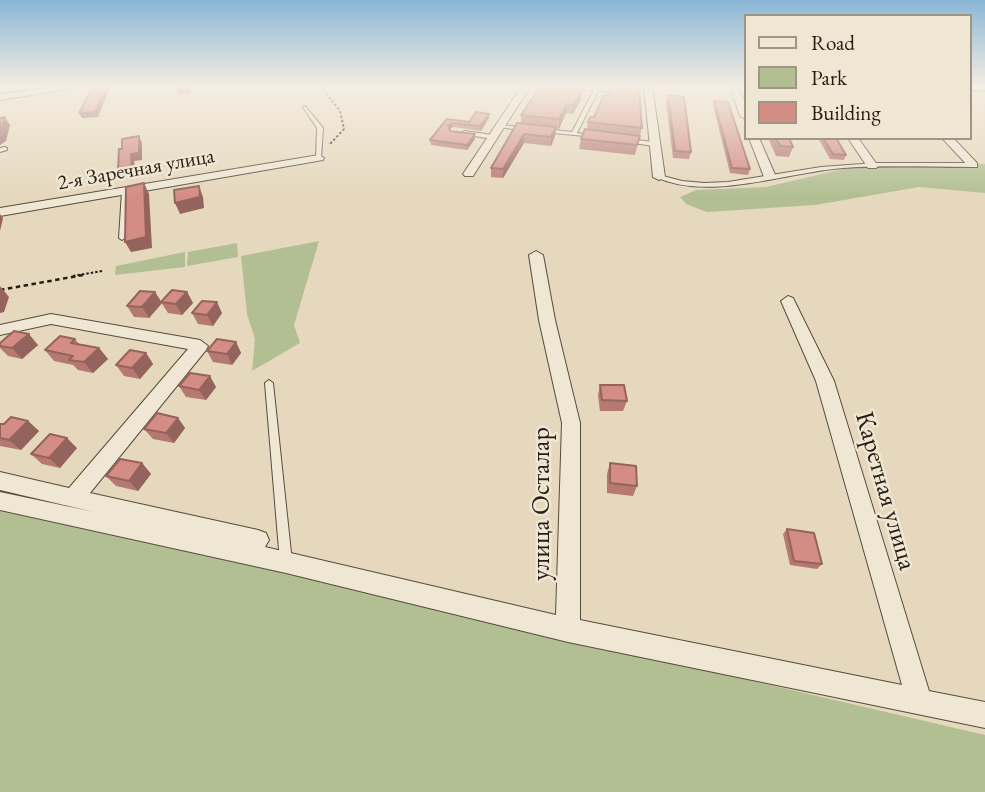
<!DOCTYPE html>
<meta charset="utf-8">
<style>
body{margin:0}
#map{position:relative;width:985px;height:792px;overflow:hidden;background:#e6d8bd;font-family:"EB Garamond",serif}
canvas{display:block}
.legend{position:absolute;left:744px;top:14px;width:228px;height:126px;box-sizing:border-box;background:#efe6d4;border:2px solid #9f9686;margin:0;padding:9px 12px;list-style:none;font-size:21px;color:#261d12}
.legend li{display:flex;align-items:center;gap:14px;height:35px}
.legend b{width:35px;border:2px solid #9f9686}
</style>
<div id="map">
<canvas width="985" height="792"></canvas>
<ul class="legend">
<li><b style="height:9px;background:#efe6d4"></b>Road</li>
<li><b style="height:19px;background:#b2bf93"></b>Park</li>
<li><b style="height:19px;background:#d38d85"></b>Building</li>
</ul>
</div>
<script>
const ctx = document.querySelector('canvas').getContext('2d');
ctx.lineJoin = 'round';
function paint(path, color) { ctx.fillStyle = color; ctx.fill(path, 'evenodd'); }
function trace(path, color, width, dash) { ctx.strokeStyle = color; ctx.lineWidth = width; ctx.lineCap = dash ? 'butt' : 'round'; ctx.setLineDash(dash || []); ctx.stroke(path); }
function label(font, color, halo, rows, align = 'center') {
  ctx.font = font + ' "EB Garamond",serif'; ctx.lineWidth = 5; ctx.setLineDash([]); ctx.textBaseline = 'middle'; ctx.strokeStyle = halo; ctx.fillStyle = color; for (const [text, x, y, turn = 0] of rows) {
    ctx.save(); ctx.translate(x, y); ctx.rotate((+turn || 0) * Math.PI / 180); ctx.textAlign = isNaN(turn) ? turn : align; if (halo) ctx.strokeText(text, 0, 0); ctx.fillText(text, 0, 0); ctx.restore();
  }
}
paint(new Path2D(`
 M869,163L985,164V193L919,187L815,205L707,212L686,204L680,197L696,190L766,187Z
 M319,241L294,325L300,343L252,371L255,339L247,314L241,256Z
 M237,243L238,257L187,266L188,252Z
 M185,252V267L115,275L116,266Z
 M0,506L985,735V792H0Z`), '#b2bf93');
const lane = new Path2D(`
 M596,86L600,87L577,133L596,136L595,137L543,132V130L545,129L572,132Z
 M305,106L323,128L321,159L316,158L317,128L303,107Z
 M499,125L524,127L527,129L524,131L501,127H499Z
 M465,131L492,135L495,137L492,139L463,134V132Z
 M628,139L654,142L657,144L654,146L626,142V140Z
 M5,147L7,148V150L0,152V148Z
 M876,163H973L976,165L973,167C930,167 886,165 843,168C787,172 709,202 656,177L659,175L682,181L704,183L728,182L821,167Z
 M125,189L128,191L125,238L122,240L119,238L122,191Z
 M269,380L273,383L292,562L290,566L286,567L282,566L280,562L265,383Z`);
const street = new Path2D(`
 M65,86H86L0,100V94Z
 M522,86H535L528,90L473,176H465L463,174Z
 M570,86H607L637,90L633,93L574,89Z
 M644,86H652L665,177L659,180L653,177Z
 M730,86H738L745,104V119L740,116Z
 M749,138H759L776,177L774,179L764,177Z
 M848,138H858L878,166L876,168H868Z
 M942,138H953L977,163V167H969Z
 M319,155L324,158L323,160L0,216V208Z
 M536,251L543,255L555,320L580,423V620L902,685L816,381L781,301L788,296L793,298L834,381L929,691L985,702V728L568,642L286,573L0,510V492L94,512L0,490V472L69,488L188,349L51,324L0,335V325L51,314L200,340L208,346L206,350L90,493L258,530L266,533L269,540L265,547L556,615L562,423L539,320L529,255Z`);
trace(lane, '#564c3d', 2);
trace(street, '#564c3d', 2);
trace(new Path2D(`
 M325,86L323,89L340,111L344,129L330,144
 M969,91H985
 M73,276L102,271`), '#261d12', 2, [2.5, 2]);
trace(new Path2D(`
 M0,290L83,275`), '#261d12', 2.5, [4.5, 3.5]);
paint(lane, '#efe6d4');
paint(street, '#efe6d4');
paint(new Path2D(`
 M668,95L691,152L689,159L673,158L666,102Z
 M581,99L573,114L566,113L559,129H556L555,136L551,146L524,143L503,178L491,177V168L521,123V115Z
 M714,101L750,169L748,175L730,173L713,105Z
 M489,114V118L481,131L453,127L450,129V131L475,139L467,150L431,145L430,140L447,119L469,122Z
 M594,117L642,128L635,155L579,149L581,139L587,130L588,122Z
 M768,138H789L793,147L789,157L776,156Z
 M818,138H838L837,140L846,155L844,160L830,159Z
 M155,292L162,303L149,318L134,317L127,306Z
 M187,292L193,303L182,315L168,313L161,302Z
 M192,313H222L213,326L198,324Z
 M75,339L79,344L99,348L108,359L93,373L78,370L73,365L54,361L45,350Z
 M236,342L241,353L232,365L213,362L207,351Z
 M0,343L38,345L22,359L8,356L0,348Z
 M146,353L153,364L140,379L124,376L116,365Z
 M600,385L627,401L623,411H600L598,395Z
 M179,386L216,387L206,400L186,397Z
 M178,418L185,428L174,443L153,439L144,429Z
 M28,421L39,431L21,450L0,446V424H4Z
 M77,448L60,468L42,464L31,454Z
 M142,463L151,474L138,491L116,486L106,476Z
 M610,463L637,486L633,496L607,493V474Z
 M787,529L822,564L817,569L790,565L783,534Z`), '#b57972');
paint(new Path2D(`
 M107,86H109L110,88L98,117L82,118L79,113Z
 M190,86L191,93L179,95L177,90Z
 M582,89L581,99L573,114L574,105Z
 M567,104L566,113L559,129V119Z
 M489,114V118L481,131L480,126Z
 M5,117L10,125L6,141L0,145V133Z
 M453,123V127L449,130L448,125Z
 M556,127L555,136L551,146V137Z
 M475,134V139L467,150V145Z
 M524,134V143L503,178V169Z
 M139,136L142,143V160L134,161L136,175L122,177L118,170Z
 M144,183L149,194L152,248L131,252L125,242Z
 M199,186L203,197L204,208L180,214L175,203Z
 M0,214L3,218L0,231Z
 M0,286L9,297L4,312L0,313Z
 M155,292L162,303L149,318L142,307Z
 M187,292L193,303L182,315L176,304Z
 M217,302L222,313L213,326L207,315Z
 M29,334L38,345L22,359L12,348Z
 M236,342L241,353L232,365L227,354Z
 M99,348L108,359L93,373L84,362Z
 M146,353L153,364L140,379L132,368Z
 M210,376L216,387L206,400L199,390Z
 M178,418L185,428L174,443L166,433Z
 M28,421L39,431L21,450L9,440Z
 M67,438L77,448L60,468L49,458Z
 M142,463L151,474L138,491L129,481Z`), '#94635d');
const building = new Path2D(`
 M93,86H107L95,112L79,113Z
 M177,86H189V88L177,90Z
 M541,86H547L582,89L574,105L567,104L559,119L521,115Z
 M610,86L639,88L642,128L588,122L590,117H594L604,95L609,96Z
 M668,95L684,97L691,152L675,151Z
 M714,101L728,102L750,169L732,168Z
 M476,112L489,114L480,126L453,123L448,125L450,131L475,134L467,145L430,140L447,119L469,122Z
 M5,117L0,133V118Z
 M517,123L556,127L551,137L524,134L503,169L491,168Z
 M585,129L640,136L637,145L581,139Z
 M139,136V153L131,154L132,168L118,170L119,149H122V139Z
 M776,138H789L793,147L780,146Z
 M823,138H836L846,155L833,154Z
 M144,183L146,237L125,242L126,187Z
 M199,186L200,197L175,203L174,190Z
 M172,290L187,292L176,304L161,302Z
 M140,291L155,292L142,307L127,306Z
 M202,301L217,302L207,315L192,313Z
 M14,331L29,334L12,348L0,346V343Z
 M60,336L75,339L71,343L99,348L84,362L69,360L73,356L45,350Z
 M217,339L236,342L227,354L207,351Z
 M130,350L146,353L132,368L116,365Z
 M190,373L210,376L199,390L179,386Z
 M600,385H624L627,401L602,400Z
 M157,413L178,418L166,433L144,429Z
 M11,417L28,421L9,440L0,438V424H4Z
 M50,434L67,438L49,458L31,454Z
 M120,459L142,463L129,481L106,476Z
 M610,463L636,466L637,486L610,483Z
 M787,529L814,533L822,564L794,561Z`);
paint(building, '#d38d85');
trace(building, '#94635d', 2);
const sky = ctx.createLinearGradient(0, 0, 0, 196);
sky.addColorStop(0, '#89b6d6');
sky.addColorStop(0.44, '#f4ede1');
sky.addColorStop(1, '#f4ede100');
ctx.fillStyle = sky;
ctx.fillRect(0, 0, 985, 196);
label('21px', '#261d12', '#efe6d4', [
 ["2-я Заречная улица",136,170,-10]
]);
label('26px', '#261d12', '#efe6d4', [
 ["Каретная улица",885,491,74],
 ["улица Осталар",542,504,-90]
]);
</script>
